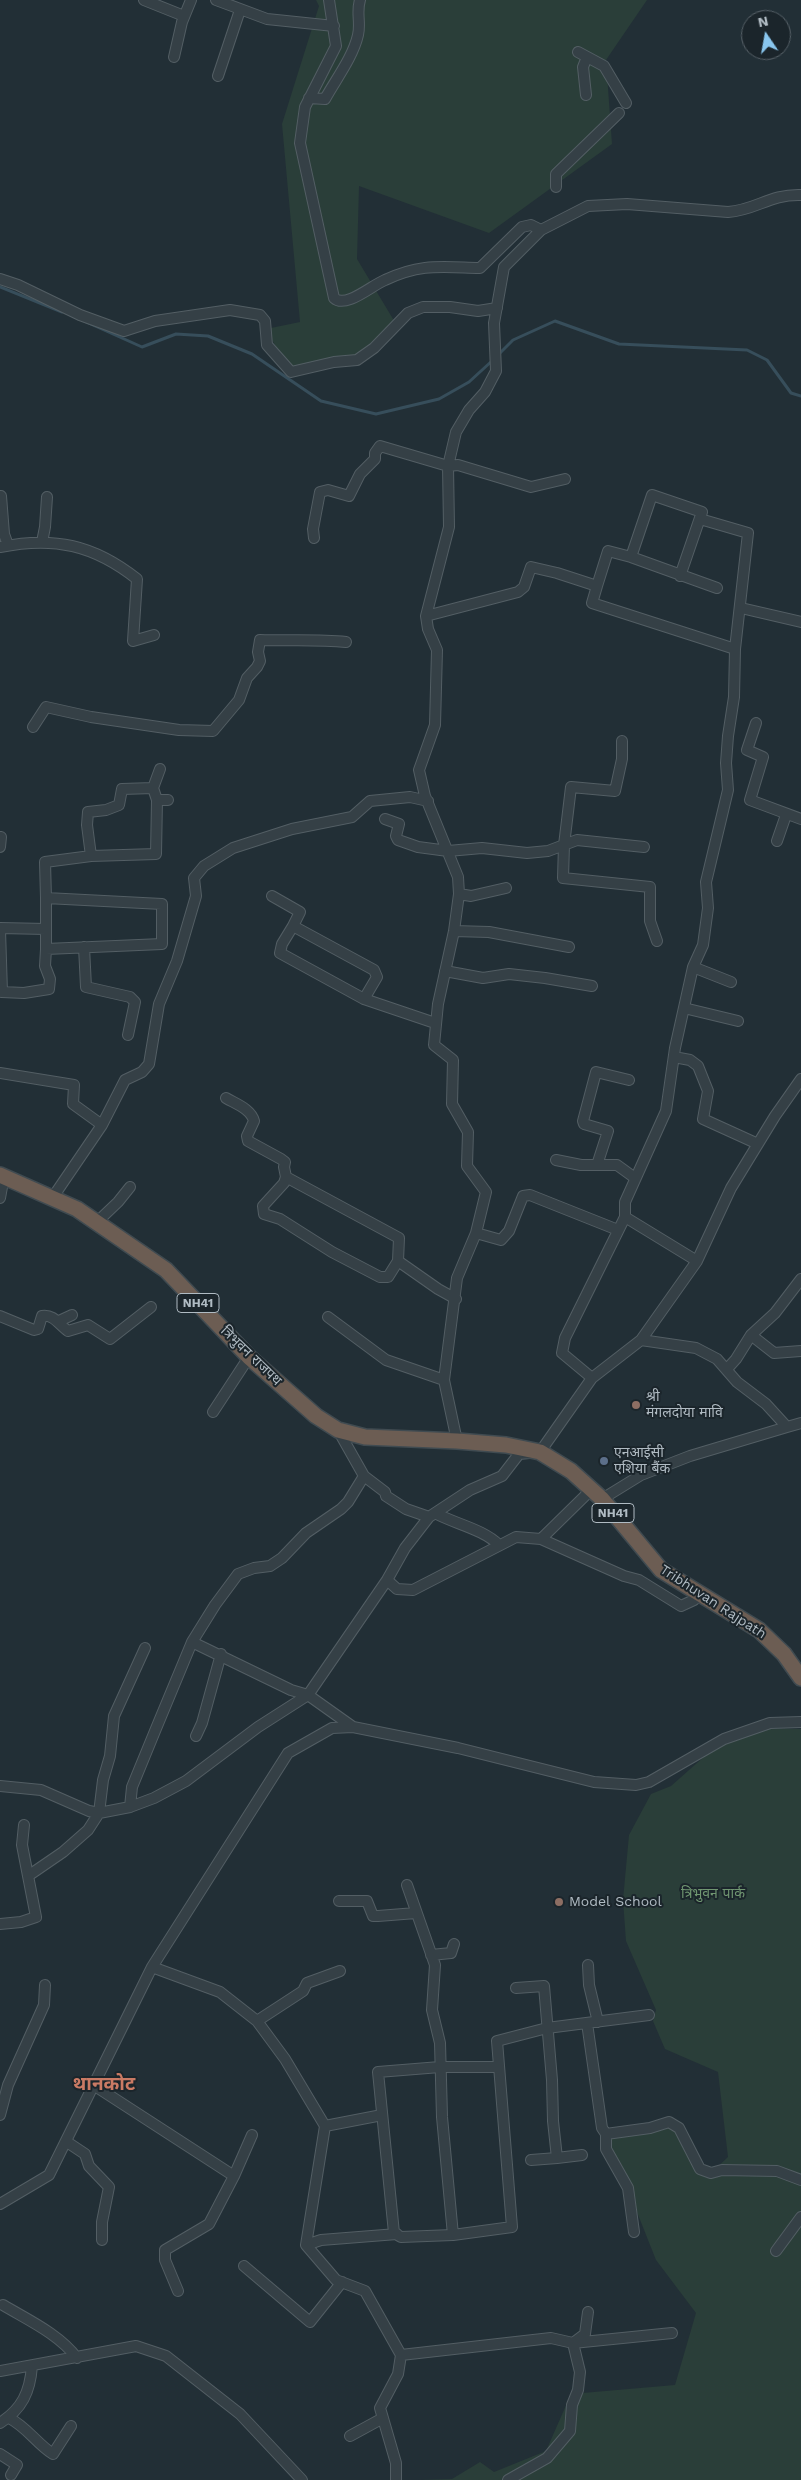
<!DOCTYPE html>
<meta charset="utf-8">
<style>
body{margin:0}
#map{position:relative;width:801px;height:2480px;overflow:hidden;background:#222f36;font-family:"Work Sans",sans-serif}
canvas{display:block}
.north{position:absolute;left:741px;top:10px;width:50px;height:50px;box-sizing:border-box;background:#1b252b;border:1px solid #576168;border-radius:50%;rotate:348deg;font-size:14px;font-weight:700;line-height:20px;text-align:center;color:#b0bbc3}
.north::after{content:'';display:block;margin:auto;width:18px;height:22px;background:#89c6ee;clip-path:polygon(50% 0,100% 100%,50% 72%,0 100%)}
</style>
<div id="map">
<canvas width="801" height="2480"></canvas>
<div class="north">N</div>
</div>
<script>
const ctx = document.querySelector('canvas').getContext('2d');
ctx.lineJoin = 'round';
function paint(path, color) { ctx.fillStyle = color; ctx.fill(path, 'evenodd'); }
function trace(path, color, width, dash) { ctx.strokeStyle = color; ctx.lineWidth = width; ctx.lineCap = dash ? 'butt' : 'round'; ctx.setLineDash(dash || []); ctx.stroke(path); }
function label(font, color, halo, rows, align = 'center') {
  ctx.font = font + ' "Work Sans","Noto Sans Devanagari",sans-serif'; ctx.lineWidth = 4; ctx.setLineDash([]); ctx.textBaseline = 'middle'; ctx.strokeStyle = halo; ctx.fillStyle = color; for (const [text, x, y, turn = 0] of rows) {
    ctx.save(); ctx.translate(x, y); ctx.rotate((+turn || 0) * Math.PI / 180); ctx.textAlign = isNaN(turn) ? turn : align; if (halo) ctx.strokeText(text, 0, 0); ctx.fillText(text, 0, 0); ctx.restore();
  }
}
paint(new Path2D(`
 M316,0H647L606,60L612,144L489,233L359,186L357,259L396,324L357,360L289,370L266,329L300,322L282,124L319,6Z
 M755,1728L801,1729V2480H421L452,2479L480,2462L494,2472L546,2451L571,2394L675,2385L696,2313L656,2260L606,2134L669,2122L711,2173L728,2157L718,2072L665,2049L653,2021L656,2010L626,1941L623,1900L629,1835L651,1794L671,1786L723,1740Z`), '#2a3e39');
trace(new Path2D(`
 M0,287L62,312
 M84,321L142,347L176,334L208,336L252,354L321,401L376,414L439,399L469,382L493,360
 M499,354L513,340L555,321L619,344L747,350L767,360L791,393L801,396`), '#374e5b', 3);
const minor = new Path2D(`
 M144,0L184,16
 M216,0L267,19L334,26
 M329,0L336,46L305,107L300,143L334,298C346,309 372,285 385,280C421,263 441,267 480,268L522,227L531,225L541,230
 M578,52L604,66L626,103
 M174,57L182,22L191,0
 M218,76L240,10
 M586,95L583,67L587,57
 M309,98L325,99C336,79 353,57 358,35C361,23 356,12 360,0
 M556,187V174L619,113
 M0,279L18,285L80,315L124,331L155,321L230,310L260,315L265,321L267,345L291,372L334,362L357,360L374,348L408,313L423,307H450L478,311L497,308
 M1,496L4,534L8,545
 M314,538L313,529L320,492L328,490L349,496L360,474L375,459V453L380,446L448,466L458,465L531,487L565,479
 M42,542L45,527L47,497
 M0,547C54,536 94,545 137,579L133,641L154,635
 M631,557L652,495L702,512L680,576
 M597,586L608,551L631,557L717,588
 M741,608L801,622
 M426,616L518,592L524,587L531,567L557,573L597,586L592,603L735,649
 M756,723L747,750L763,757L750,800L801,819
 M33,727L46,707L91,717L179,730L213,731L239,700L247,678L257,667L260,661L258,652L260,640C289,641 317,639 346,642
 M622,741V759L615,791L571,787L564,845L563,878L650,887V921L657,941
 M153,788L160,769
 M157,800H168
 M385,819L399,824L396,836L398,840L418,847L448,851L482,848L527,853L548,851L577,840L644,847
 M777,841L786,815
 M0,847L1,837
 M459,894L471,896L506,888
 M272,896L300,912L293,926
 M46,898L45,862L91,856L156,854L157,800L153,788L122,789L119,805L106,810L88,812L87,825L91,856
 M46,898L162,904V944L46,949Z
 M0,928L46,929
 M0,930L2,992L24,993L49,989L50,979L45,966L46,949
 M454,931L489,932L569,947
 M84,947L86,987L130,997L135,1002L128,1035
 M693,967L731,982
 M445,971L483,978L509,974L545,978L592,986
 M364,999L377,977L374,970L293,926L282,944L280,953L364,999L435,1023
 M684,1008L738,1021
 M674,1057L690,1060L698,1066L708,1091L703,1119L758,1144
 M0,1073L74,1085L73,1104L102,1125
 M226,1098C236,1104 251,1109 254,1121L247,1136L248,1141L281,1159L285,1162L284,1167L286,1177L399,1238L398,1261L438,1289L456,1299
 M556,1160L581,1165H617L635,1178
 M597,1165L608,1131L584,1124L583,1121L596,1072L629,1080
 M286,1177L284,1183L263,1206L264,1214L280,1219L332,1252L380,1277H388L398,1261
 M53,1197L102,1125L125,1080L142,1072L149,1064L159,1004L177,961L196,896L194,878L204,866L233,848L292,829L352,817L370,801L410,797L428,801
 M0,1198L4,1176
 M625,1217L697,1261
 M97,1222L118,1202L130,1187
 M476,1233L501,1240L509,1231L523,1196L530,1195L618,1230
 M0,1316L34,1330L38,1329L42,1316C54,1314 59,1325 68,1331L88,1325L110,1339L151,1307
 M328,1317L386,1360L444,1380
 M59,1321L72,1315
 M751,1335L774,1353L801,1351
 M727,1369L736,1359L751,1335L775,1313L801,1279
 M592,1378L562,1353L565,1338L625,1217V1202L666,1111L675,1048L693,967L703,945L708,908L706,882L728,790L726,763L728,736L734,697L735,649L748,533L700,519
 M213,1412L249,1357
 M787,1427L801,1423
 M338,1430L364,1476L385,1492L386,1496L406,1509L429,1517
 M457,1441L444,1380L457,1278L476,1233L486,1192L467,1166L468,1132L452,1104L453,1060L434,1045L438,1004L454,931L459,894L458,877L425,796L419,770L435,725L437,650L428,629L426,616L449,527L448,466L456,432L469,410L485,392L496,371L494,323L504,267L541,230L588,206L627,204L728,212C757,210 769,194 801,195
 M602,1499L641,1475L690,1456L787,1427L766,1404L737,1382L717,1359L696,1348L641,1340
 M435,1513C455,1524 483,1529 499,1545
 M541,1539L592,1489
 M387,1580L397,1589L413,1590L516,1537L541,1539L624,1576L639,1580L681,1606L694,1600L701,1593
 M192,1642L291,1690L308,1695L353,1727
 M196,1736L202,1723L221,1654
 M0,1786L41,1790L89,1811L99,1813L130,1807L154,1798L186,1781L258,1727L308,1695L387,1580L405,1548L429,1517L470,1490L502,1476L519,1454L540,1452L592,1378L641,1340L697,1261L731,1188L775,1116L801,1079
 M130,1807L132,1787L155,1731L192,1642L215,1605L238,1574L254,1568L270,1566L282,1558L306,1533L341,1509L348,1502L364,1476
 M28,1876L63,1852L88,1830L99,1813L103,1780L110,1756L114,1716L145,1648
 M407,1885L435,1965L432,2010L440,2043L442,2117L453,2235
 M339,1901H367L373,1916H378L416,1913
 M0,1924L21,1922L36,1917L22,1845L24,1825
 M431,1955L451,1953L454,1944
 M588,1965L589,1985L598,2022
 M152,1967L220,1992L257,2021L285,2059L325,2126L306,2245L336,2280L365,2291L401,2355L551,2338L573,2343L672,2333
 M516,1988L544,1986L552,2080L553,2121L557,2158L531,2160
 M257,2021L303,1991L307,1983L340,1971
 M587,2023L602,2128L606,2134L650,2128L669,2122L679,2128L700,2169L711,2173L722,2170L777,2171L801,2180
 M498,2067H440L378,2072L394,2233L401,2237L453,2235L512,2227L497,2041L547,2028L649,2015
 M95,2086L234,2176L209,2224L165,2250V2260L178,2291
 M0,2115L8,2085L44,2005L45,1985
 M325,2126L382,2115
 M606,2134V2149L628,2188L634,2232
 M67,2142L85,2154L89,2166L109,2187L102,2222V2240
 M557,2158L582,2155
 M234,2176L252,2135
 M0,2204L49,2175L152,1967L288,1753L332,1728L353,1727L458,1748L594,1782L636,1785L649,1782L724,1739L770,1723L801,1722
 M306,2245L321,2240L397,2234
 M776,2251L801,2217
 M244,2266L310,2322L342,2282
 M3,2305C28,2320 59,2334 77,2358
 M0,2371L136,2346L166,2356L240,2414L302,2480
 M9,2418C27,2427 37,2444 53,2454L71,2426
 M0,2423C22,2409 30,2392 32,2366
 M350,2436L383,2418
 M0,2454L17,2465L11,2475
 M396,2480V2463L380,2408L398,2374L401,2355
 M508,2480L547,2458L570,2431L572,2405L578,2390L580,2372L573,2343L585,2334L588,2312`);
const highway = new Path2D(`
 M0,1175L77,1209L166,1270L249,1357L316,1416L338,1430L365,1437L457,1441L506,1445L540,1452L571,1471L602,1499L661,1570L759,1630L784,1654L801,1678`);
trace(minor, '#535e64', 12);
trace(highway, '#404b51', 18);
trace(minor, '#354046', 10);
trace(highway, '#6c5d53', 15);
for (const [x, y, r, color] of [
 [636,1405,5,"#8d6e63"],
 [604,1461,5,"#5c6f8a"],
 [559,1902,5,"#8d6e63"]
]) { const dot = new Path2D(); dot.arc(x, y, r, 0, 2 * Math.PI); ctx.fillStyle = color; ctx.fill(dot); trace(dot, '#1b252b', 2); }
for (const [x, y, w] of [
 [198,1303,42],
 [613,1513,42]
]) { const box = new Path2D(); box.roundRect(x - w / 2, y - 9.5, w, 19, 4); ctx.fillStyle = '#1b252b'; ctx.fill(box); trace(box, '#b0bbc3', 1); }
label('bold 12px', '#b0bbc3', null, [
 ["NH41",198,1303],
 ["NH41",613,1513]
]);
label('14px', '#b0bbc3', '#1b252b', [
 ["त्रिभुवन राजपथ",251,1356,44],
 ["Tribhuvan Rajpath",713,1602,33]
]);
label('14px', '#b0bbc3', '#1b252b', [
 ["श्री",646,1397],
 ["मंगलदोया मावि",646,1413],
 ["एनआईसी",614,1453],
 ["एशिया बैंक",614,1469],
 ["Model School",569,1902]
], 'left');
label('14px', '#709671', '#1b252b', [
 ["त्रिभुवन पार्क",713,1894]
]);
label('bold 19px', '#ca7a64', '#1b252b', [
 ["थानकोट",104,2084]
]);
</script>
